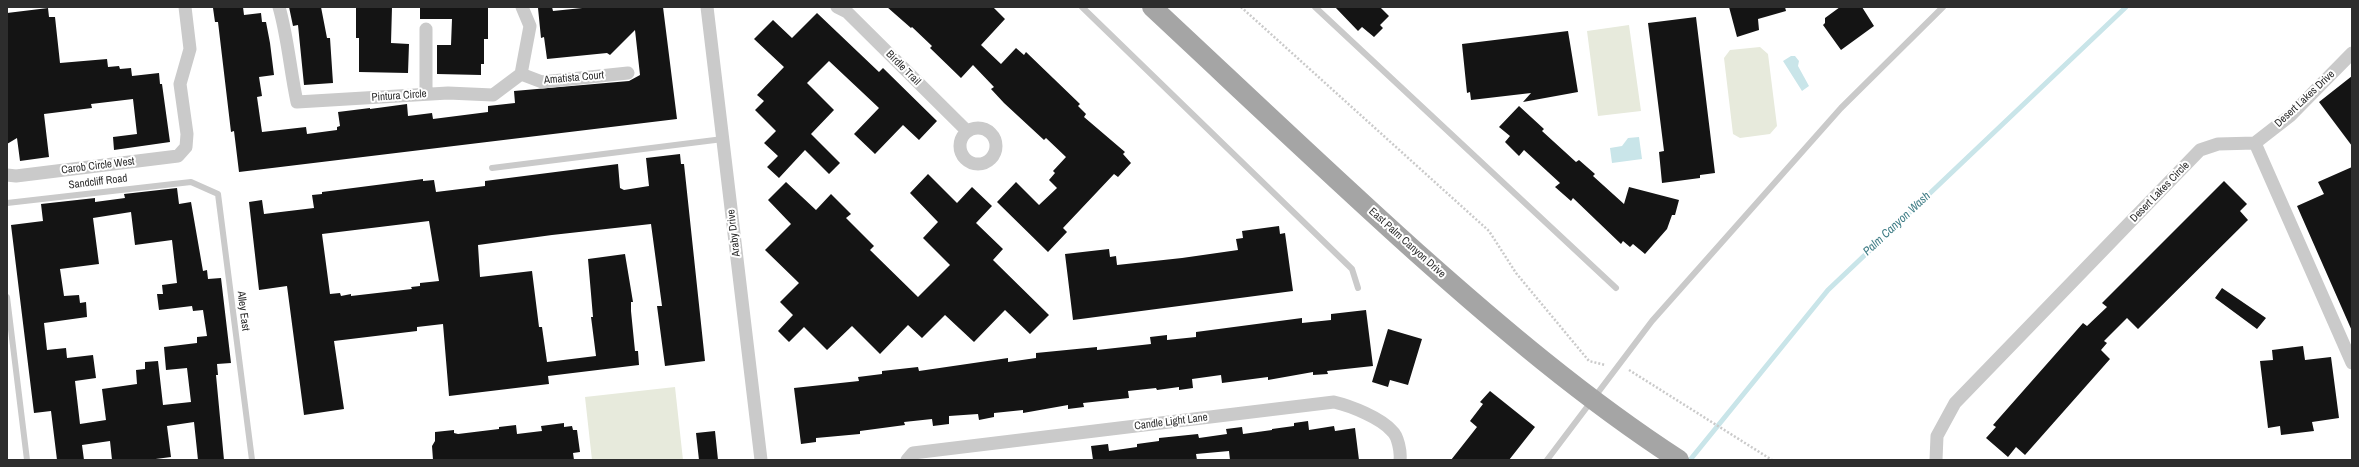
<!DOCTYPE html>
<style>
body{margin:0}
#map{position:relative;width:2359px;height:467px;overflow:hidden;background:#fff;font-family:"Archivo Narrow",sans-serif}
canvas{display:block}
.frame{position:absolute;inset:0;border:8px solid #2d2d2d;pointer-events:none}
</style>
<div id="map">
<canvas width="2359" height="467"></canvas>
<div class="frame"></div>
</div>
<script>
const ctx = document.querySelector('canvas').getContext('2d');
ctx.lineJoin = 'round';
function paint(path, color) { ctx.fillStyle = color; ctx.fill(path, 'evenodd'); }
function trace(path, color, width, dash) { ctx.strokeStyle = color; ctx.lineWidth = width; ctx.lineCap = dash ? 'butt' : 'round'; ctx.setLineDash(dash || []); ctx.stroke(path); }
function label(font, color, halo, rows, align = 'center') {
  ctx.font = font + ' "Archivo Narrow",sans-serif'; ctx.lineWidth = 4; ctx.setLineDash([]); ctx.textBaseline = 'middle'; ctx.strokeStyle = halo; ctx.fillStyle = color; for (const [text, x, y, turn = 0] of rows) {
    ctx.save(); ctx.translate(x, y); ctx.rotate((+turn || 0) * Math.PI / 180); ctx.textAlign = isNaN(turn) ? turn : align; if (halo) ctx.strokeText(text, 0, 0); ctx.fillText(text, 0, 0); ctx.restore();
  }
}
paint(new Path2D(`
 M1629,25L1641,111L1598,116L1587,31Z
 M1760,47L1768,54L1777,126L1770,134L1740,138L1733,134L1724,58L1730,50Z
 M675,387L683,460H592L585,397Z`), '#e7eadc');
paint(new Path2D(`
 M1791,56H1795L1799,61L1798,66L1809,86L1802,91L1783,61Z
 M1639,137L1642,159L1612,163L1610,148L1622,146L1628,138Z`), '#c9e5e9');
trace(new Path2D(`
 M1690,460L1828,290L2126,7`), '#c9e5e9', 5);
paint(new Path2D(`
 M243,7L244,15L261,13L262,22H266L270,43L274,75L259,77L262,96L257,97L262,132L306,127L307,134L337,130V127L340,126L338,112L370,108V109L407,104L408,116L432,113L433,119L488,112V106L515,103L514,91L629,81L640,75L635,30L610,55L607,53L547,59L544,37L541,38L538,8L547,7H552L553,11L592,7H663L677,119L239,172L234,131L231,132L218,22H215L213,8Z
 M289,7H321L327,38H330L333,83L304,85L298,25L293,26Z
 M356,7H392L391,43L409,44L408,73L359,72V38H356Z
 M420,7H488V39H484V64H481V75L437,74V45H451L452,19H420Z
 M887,7H993L1005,19L981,45L1001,64L1016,48L1024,55L1026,52L1080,104L1078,106L1086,114L1084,117L1125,152L1123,154L1131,163L1118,177L1114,174L1063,228L1067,232L1048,252L997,202L1016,182L1039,205L1057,188L1049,180L1055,173L1053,171L1066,157L1046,138L1044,140L1004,103L991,89L994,87L973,65L961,78L930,48L932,46L912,27L911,28Z
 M1335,7H1380L1389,16L1380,25L1383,28L1374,37L1362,27L1358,31Z
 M1729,7H1785L1786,11L1758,19L1759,30L1737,37Z
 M1840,7H1862L1874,26L1841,50L1823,25L1825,23V18Z
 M48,8L49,17H55L60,63L107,59L108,67L119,66L120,69L131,68L132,76L159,73L160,84H162L170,142L114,150L113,137L137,134L133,99L91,104L92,108L44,114L49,157L20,161L17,138L7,144V13Z
 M817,13L879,72L883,68L937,121L919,140L903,125L875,154L854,134L879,108L829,61L807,83L834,110L811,134L840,163L829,174L805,150L779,178L767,167L778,156L764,143L776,131L755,110L764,101L757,95L784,67L754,39L773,20L792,38Z
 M1696,17L1715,173L1700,175V178L1662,183L1659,152L1664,151L1648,23Z
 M1568,31L1578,92L1523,102L1531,93L1471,100L1470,92L1467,93L1462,44Z
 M2352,76V146L2319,102Z
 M1519,106L1544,129L1542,131L1576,162L1579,160L1595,174L1593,176L1624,204L1629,187L1679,200L1675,215H1672L1667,229L1645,254L1633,244L1630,247L1623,241L1621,244L1573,198L1571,201L1555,187L1560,183L1524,150L1519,156L1505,142L1510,136L1499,127Z
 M680,154L681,164H684L705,361L665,366L657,306H662L651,224L552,235L478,245L480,277L532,271L539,327H542L547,362L596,356L591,317H593L588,259L625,254L633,302H631V311L635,351H638L639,365L548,376L549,384L449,396L443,324L417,327V331L334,341L344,409L304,415L287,286L259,290L249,202L262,200L264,214L314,208L312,195L322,194V192L423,179V181L434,180L436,192L485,186V181L618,164L620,188L624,190L649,186L646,158ZM429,221L439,281L420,283V286L411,287L412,289L351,296V294L341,296L340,293L330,294L322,234Z
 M2352,167V331L2297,206L2324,194L2318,182Z
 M928,174L957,203L972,187L992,206L976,223L1003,249L993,260L1049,315L1030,334L1005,310L974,342L945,315L922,338L908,325L880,354L852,326L827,350L804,327L789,342L778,331L793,315L780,302L799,283L765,250L791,224L768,200L786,182L816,210L831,194L851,214L846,218L874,246L870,250L918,297L950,265L923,238L938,222L910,193Z
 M2224,181L2247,204L2240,211L2248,220L2138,329L2127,318L2104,341L2107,343L2101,350L2110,359L2025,455L2016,447L2008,457L1986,438L1996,427L1993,425L2083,323L2087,326L2107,307L2102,303Z
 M177,188L179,204L191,202L203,271L207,270L208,279L221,278L231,363L217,364L218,375H216L224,460H198L194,422L167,426L171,457L148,460H112L110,441L82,445L84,460H57L51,411L34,413L11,225L43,221L41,204L95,198V202L125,198L124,194ZM131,212L135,245L172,240L177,283L162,285L163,294H157L159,310L192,306L193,311L203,310L207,336L197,337V343L164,347L166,370L187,368L191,402L163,405L158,361L145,362V369L136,370L137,384L102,389L106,420L80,424L75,381L96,378L93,355L67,358L66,348L47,350L44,323L87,317L86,302L80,303L79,295L64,296L60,269L99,264L93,218Z
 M1279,226L1280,234L1285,233L1293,291L1073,320L1065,254L1109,249L1110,257L1116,256L1117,265L1182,258L1238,250L1236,239L1243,238L1242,231Z
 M2222,288L2266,318L2257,329L2215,298Z
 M1366,310L1373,366L1327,371L1328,374L1313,375V372L1268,380V377L1222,383L1221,375L1192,379L1193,388L1179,390V387L1157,390L1156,388L1128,391L1129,398L1083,403L1084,407L1068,409V405L1023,413V410L994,413V417L979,420L978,414L949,416V424L933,426L932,419L904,422L905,425L860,431V434L816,438V442L801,444L794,388L859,381L858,377L882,374V371L918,367L919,371L1008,358V362L1036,358V353L1097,347V350L1151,344L1150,337L1167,335V340L1196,337V332L1302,318V323L1331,320V314Z
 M1388,329L1422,339L1408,385L1390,380L1388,387L1372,382Z
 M2303,346L2305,360L2331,357L2339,418L2312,422L2314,431L2281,435L2280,426L2268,428L2260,361L2273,360L2272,350Z
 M1490,391L1535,427L1509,460H1451L1477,427L1470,421L1483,404L1480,402Z
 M1308,421L1309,430L1334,426L1335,431L1355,428L1359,460H1230L1229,451L1196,454L1197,460H1093L1091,446L1108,444L1109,451L1137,447V444L1159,441V438L1198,434L1199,438L1227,434L1226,429L1242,427L1243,434L1272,430V429L1294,426V423Z
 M564,423V427L572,426L573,430H577L580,452L573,453L574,460H433L432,446L435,441V432L454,430V433L458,434L499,429V427L516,425L517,434L542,431L541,426Z
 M715,431L718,460H699L696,433Z`), '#141414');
trace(new Path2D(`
 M1241,7L1489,231L1516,273L1589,361L1605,365
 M1629,370L1772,460`), '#cacaca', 2.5, [2, 2]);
trace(new Path2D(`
 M1082,7L1352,269L1358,288
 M1315,7L1616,288
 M492,168L723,139
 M7,203L191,182L218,194L252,460
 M7,297L27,460
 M1547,460L1652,321L1841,108L1943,7`), '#cacaca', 6);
trace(new Path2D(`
 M279,7C288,38 290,70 297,102L448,93L493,95L521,74L530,26L522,7
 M707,7L761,460
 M837,7L847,12L967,131
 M426,29V94
 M521,74L542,82L628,73
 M960 146a18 18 0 1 1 36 0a18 18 0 1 1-36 0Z
 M2255,143L2352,363
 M2255,143L2291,115L2352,53
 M7,175L16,176L178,156L186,147L187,134L180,84L190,49L185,7
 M907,460L913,453L1334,402C1351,406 1381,418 1392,431C1398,436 1401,452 1400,460
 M1936,460L1937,436L1955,403L2200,150L2218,144L2255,143`), '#cacaca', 13);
trace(new Path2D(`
 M1152,7C1240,89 1327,172 1416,252C1499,326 1585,399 1679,460`), '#a5a5a5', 20);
label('11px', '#2d2d2d', '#fff', [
 ["Birdle Trail",903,68,45],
 ["Amatista Court",574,78,-5],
 ["Pintura Circle",399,96,-4],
 ["Desert Lakes Drive",2305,99,-43],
 ["Carob Circle West",98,166,-7],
 ["Sandcliff Road",98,182,-7],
 ["Desert Lakes Circle",2160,192,-46],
 ["Araby Drive",734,233,-97],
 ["East Palm Canyon Drive",1407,243,42],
 ["Alley East",243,311,83],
 ["Candle Light Lane",1171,422,-7]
]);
label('italic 12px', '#3e7c85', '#fff', [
 ["Palm Canyon Wash",1897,224,-43]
]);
</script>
